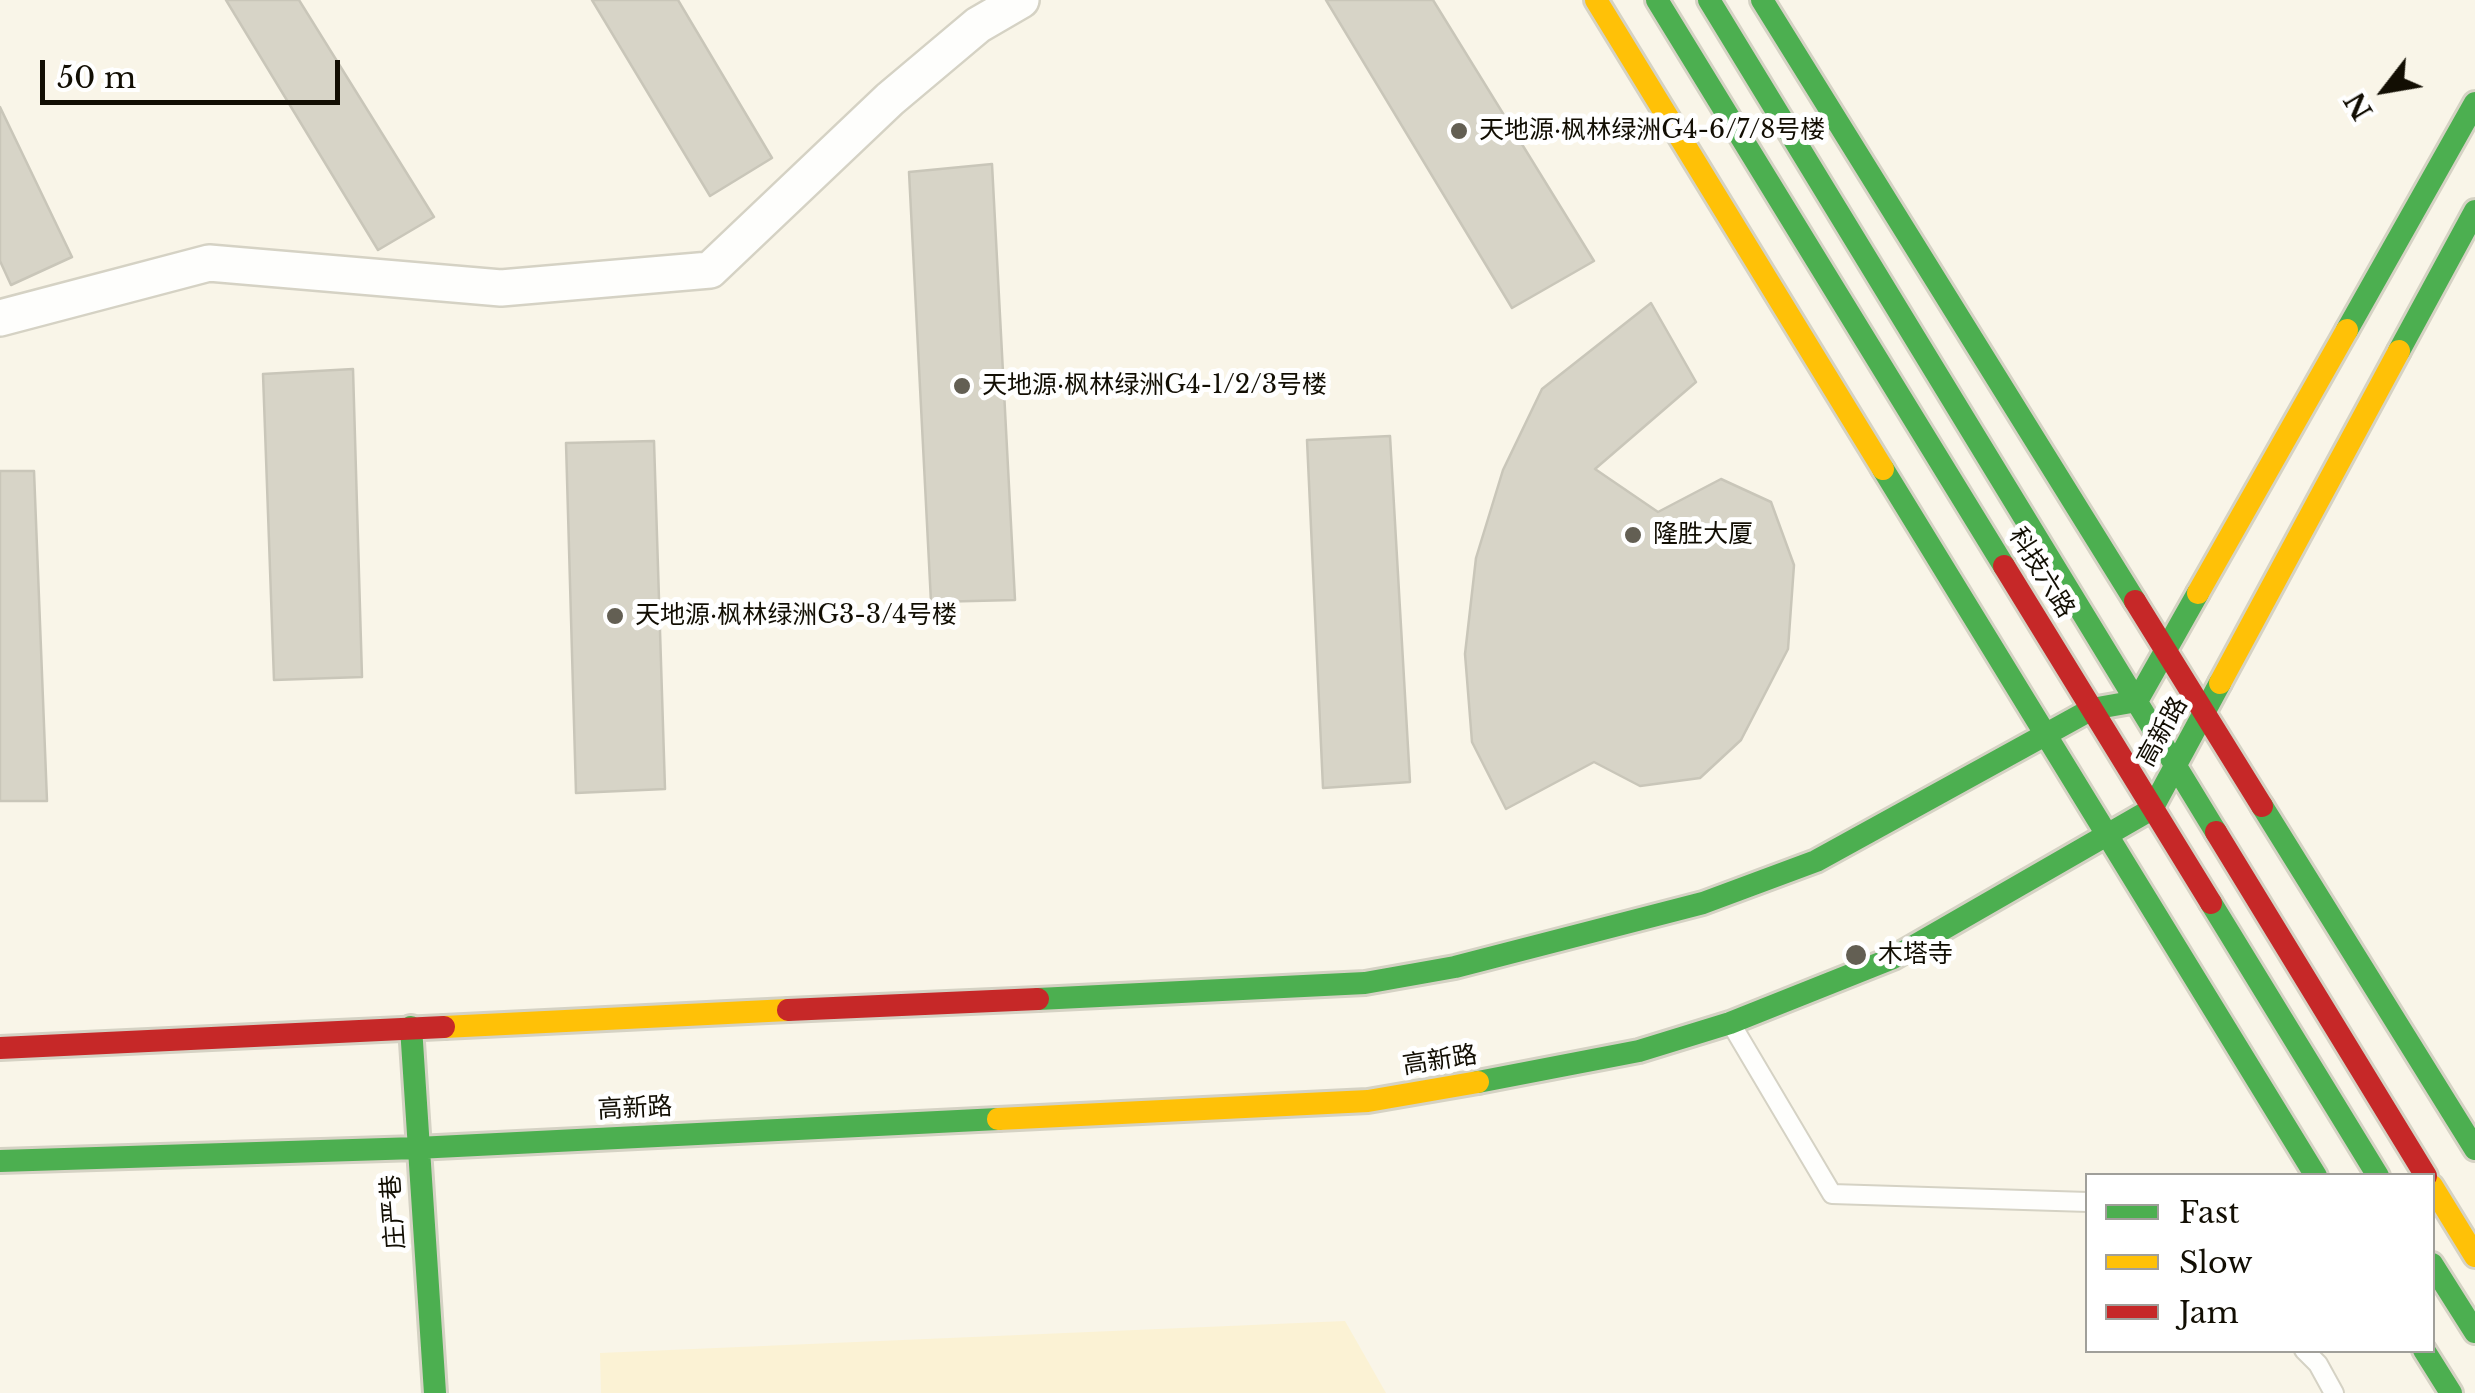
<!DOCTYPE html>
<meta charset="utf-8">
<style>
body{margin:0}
#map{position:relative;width:2475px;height:1393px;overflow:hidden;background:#f9f5e8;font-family:"Libre Baskerville",serif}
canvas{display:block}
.legend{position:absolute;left:2085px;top:1173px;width:350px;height:180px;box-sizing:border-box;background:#fff;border:2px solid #a09f9a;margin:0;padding:12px 18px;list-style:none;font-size:30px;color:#120e03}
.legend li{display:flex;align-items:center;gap:20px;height:50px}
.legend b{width:50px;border:2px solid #a09f9a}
.north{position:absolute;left:2335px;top:40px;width:100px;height:100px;-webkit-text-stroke:8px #fff;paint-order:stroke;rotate:239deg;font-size:28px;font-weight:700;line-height:40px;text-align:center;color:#120e03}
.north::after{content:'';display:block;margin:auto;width:35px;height:45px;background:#120e03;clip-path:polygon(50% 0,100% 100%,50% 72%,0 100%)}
.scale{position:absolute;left:40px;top:60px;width:300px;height:45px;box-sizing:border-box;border:5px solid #120e03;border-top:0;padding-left:12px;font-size:30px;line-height:35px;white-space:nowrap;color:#120e03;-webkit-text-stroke:8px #fff;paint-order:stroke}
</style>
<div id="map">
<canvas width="2475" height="1393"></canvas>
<ul class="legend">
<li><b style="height:12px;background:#4caf50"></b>Fast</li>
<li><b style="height:12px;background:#ffc107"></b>Slow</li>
<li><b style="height:12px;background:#c62828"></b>Jam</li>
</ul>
<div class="north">N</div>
<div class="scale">50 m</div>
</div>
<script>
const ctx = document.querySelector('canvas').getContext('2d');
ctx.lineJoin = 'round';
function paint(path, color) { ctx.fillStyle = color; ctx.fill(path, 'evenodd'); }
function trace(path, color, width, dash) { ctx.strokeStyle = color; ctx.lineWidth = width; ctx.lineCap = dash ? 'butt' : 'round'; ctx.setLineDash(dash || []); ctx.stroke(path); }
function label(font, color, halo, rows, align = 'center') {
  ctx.font = font + ' "Libre Baskerville","Noto Sans SC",serif'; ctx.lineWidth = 10; ctx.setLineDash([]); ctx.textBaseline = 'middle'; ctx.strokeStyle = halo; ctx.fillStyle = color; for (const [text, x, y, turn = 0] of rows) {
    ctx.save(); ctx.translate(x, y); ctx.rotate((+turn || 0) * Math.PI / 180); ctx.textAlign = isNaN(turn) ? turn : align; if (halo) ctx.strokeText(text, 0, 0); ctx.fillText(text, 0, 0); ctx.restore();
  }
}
paint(new Path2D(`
 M1345,1321L1386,1393H601L600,1353Z`), '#fbf2d4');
const building = new Path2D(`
 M226,0H299L434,217L378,250Z
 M592,0H678L772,158L710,196Z
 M1326,0H1433L1594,261L1512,308Z
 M0,107L72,257L11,285L0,261Z
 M992,164L1015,600L931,602L909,172Z
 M1651,303L1696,382L1595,469L1658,512L1721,479L1771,502L1794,565L1788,649L1741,740L1700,778L1640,786L1594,762L1506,809L1472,742L1465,654L1476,558L1503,470L1542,389Z
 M353,369L362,677L274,680L263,374Z
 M1390,436L1410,782L1323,788L1307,440Z
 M654,441L665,789L576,793L566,443Z
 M0,471H34L47,801H0Z`);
paint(building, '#d7d4c7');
trace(building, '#c9c6b9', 2.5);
const lane = new Path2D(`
 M1733,1027L1832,1194L2088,1202
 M2304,1350L2318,1364L2334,1393`);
const street = new Path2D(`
 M0,318L209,263L501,288L710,270L890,99L978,25L1021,0`);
const fast = new Path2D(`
 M1657,0L2004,566
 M1709,0L2216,832
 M1762,0L2135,601
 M2347,330L2475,103
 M2399,351L2475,211
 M1883,469L2316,1176
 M2262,806L2475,1149
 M2211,903L2378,1176
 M1038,999L1365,983L1455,967L1703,903L1816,861L2092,709L2137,701L2198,593
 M411,1027L435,1393
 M1478,1082L1639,1051L1730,1023L1893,958L2152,809L2220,683
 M0,1161L417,1148L998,1119
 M2432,1264L2475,1332
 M2424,1350L2451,1393`);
const slow = new Path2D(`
 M1596,0L1883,469
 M2198,593L2347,330
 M2220,683L2399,351
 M444,1027L788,1010
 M998,1119L1368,1101L1478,1082
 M2432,1186L2475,1256`);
const jam = new Path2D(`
 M2004,566L2211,903
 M2135,601L2262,806
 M2216,832L2426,1176
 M788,1010L1038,999
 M0,1048L444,1027`);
trace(lane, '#d5d2c4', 22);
trace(street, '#d5d2c4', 40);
trace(fast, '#d5d2c4', 28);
trace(slow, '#d5d2c4', 28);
trace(jam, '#d5d2c4', 28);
trace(lane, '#fefefc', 18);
trace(street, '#fefefc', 35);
trace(fast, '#4caf50', 22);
trace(slow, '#ffc107', 22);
trace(jam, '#c62828', 22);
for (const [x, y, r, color] of [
 [1459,131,10,"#635f53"],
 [962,386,10,"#635f53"],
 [1633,535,10,"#635f53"],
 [615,616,10,"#635f53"],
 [1856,955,12,"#635f53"]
]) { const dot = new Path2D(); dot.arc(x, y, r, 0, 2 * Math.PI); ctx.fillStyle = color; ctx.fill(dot); trace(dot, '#fff', 4); }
label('25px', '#120e03', '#fff', [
 ["天地源·枫林绿洲G4-6/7/8号楼",1479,131],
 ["天地源·枫林绿洲G4-1/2/3号楼",982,386],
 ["隆胜大厦",1653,535],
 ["天地源·枫林绿洲G3-3/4号楼",635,616],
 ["木塔寺",1878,955]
], 'left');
label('25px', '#120e03', '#fff', [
 ["科技六路",2041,573,58],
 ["高新路",2163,732,-61],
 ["高新路",1440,1061,-9],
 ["高新路",635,1109,-3],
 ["庄严巷",394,1212,-94]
]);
</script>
